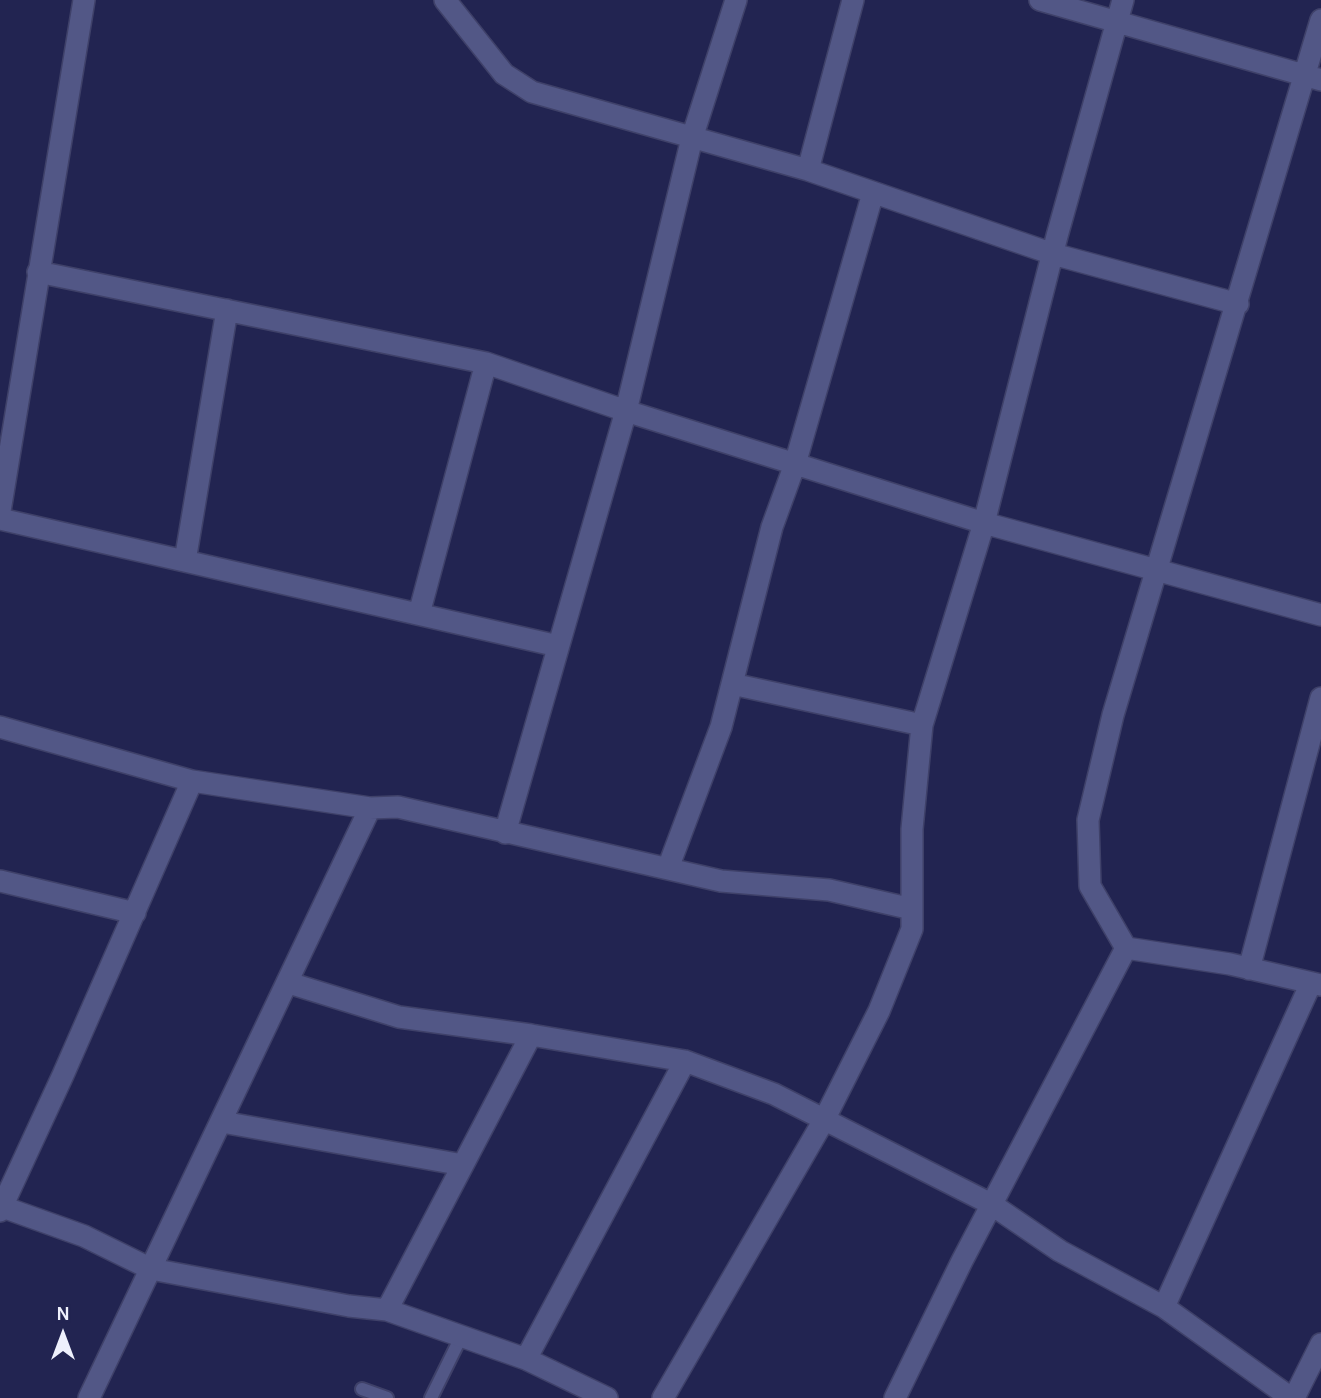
<!DOCTYPE html>
<style>
body{margin:0}
#map{position:relative;width:1321px;height:1398px;overflow:hidden;background:#222451;font-family:Karla,sans-serif}
canvas{display:block}
.north{position:absolute;left:28px;top:1300px;width:70px;height:70px;-webkit-text-stroke:5px #222451;paint-order:stroke;rotate:0deg;font-size:19px;font-weight:700;line-height:28px;text-align:center;color:#eef0fc}
.north::after{content:'';display:block;margin:auto;width:24px;height:32px;background:#eef0fc;clip-path:polygon(50% 0,100% 100%,50% 72%,0 100%)}
</style>
<div id="map">
<canvas width="1321" height="1398"></canvas>
<div class="north">N</div>
</div>
<script>
const ctx = document.querySelector('canvas').getContext('2d');
ctx.lineJoin = 'round';
function trace(path, color, width, dash) { ctx.strokeStyle = color; ctx.lineWidth = width; ctx.lineCap = dash ? 'butt' : 'round'; ctx.setLineDash(dash || []); ctx.stroke(path); }
const service = new Path2D(`
 M362,1389L387,1398
 M431,1398L461,1337`);
const minor = new Path2D(`
 M445,0L504,74L532,92L808,170L1053,254L1238,304
 M1040,0L1321,80
 M1321,20L1113,715L1088,820L1090,886L1126,948L1230,964L1321,985
 M808,170L853,0
 M38,272L486,363L626,411L984,523L1321,615
 M0,511L84,0
 M0,519L558,646
 M185,561L227,310
 M419,614L486,363
 M732,684L922,725
 M0,727L192,781L370,808L398,807L721,881L829,890L912,909
 M505,833L626,411L692,138L736,0
 M668,868L721,727L772,527L795,464L873,193
 M0,881L135,913
 M1249,969L1321,698
 M289,983L399,1017L531,1035L685,1061L774,1094L991,1204L1060,1251L1164,1307L1291,1398
 M222,1122L463,1165
 M0,1206L84,1236L151,1269L349,1306L387,1310L526,1359L607,1398
 M0,1211L63,1075L192,781
 M1164,1307L1311,983
 M387,1310L531,1035
 M526,1359L685,1061
 M89,1398L370,808
 M663,1398L824,1120L879,1011L912,929V829L922,725L984,523L1057,236L1123,0
 M895,1398L962,1261L1126,948
 M1294,1398L1321,1344`);
trace(service, '#3f4169', 16);
trace(minor, '#3f4169', 24);
trace(service, '#525786', 12);
trace(minor, '#525786', 21);
</script>
